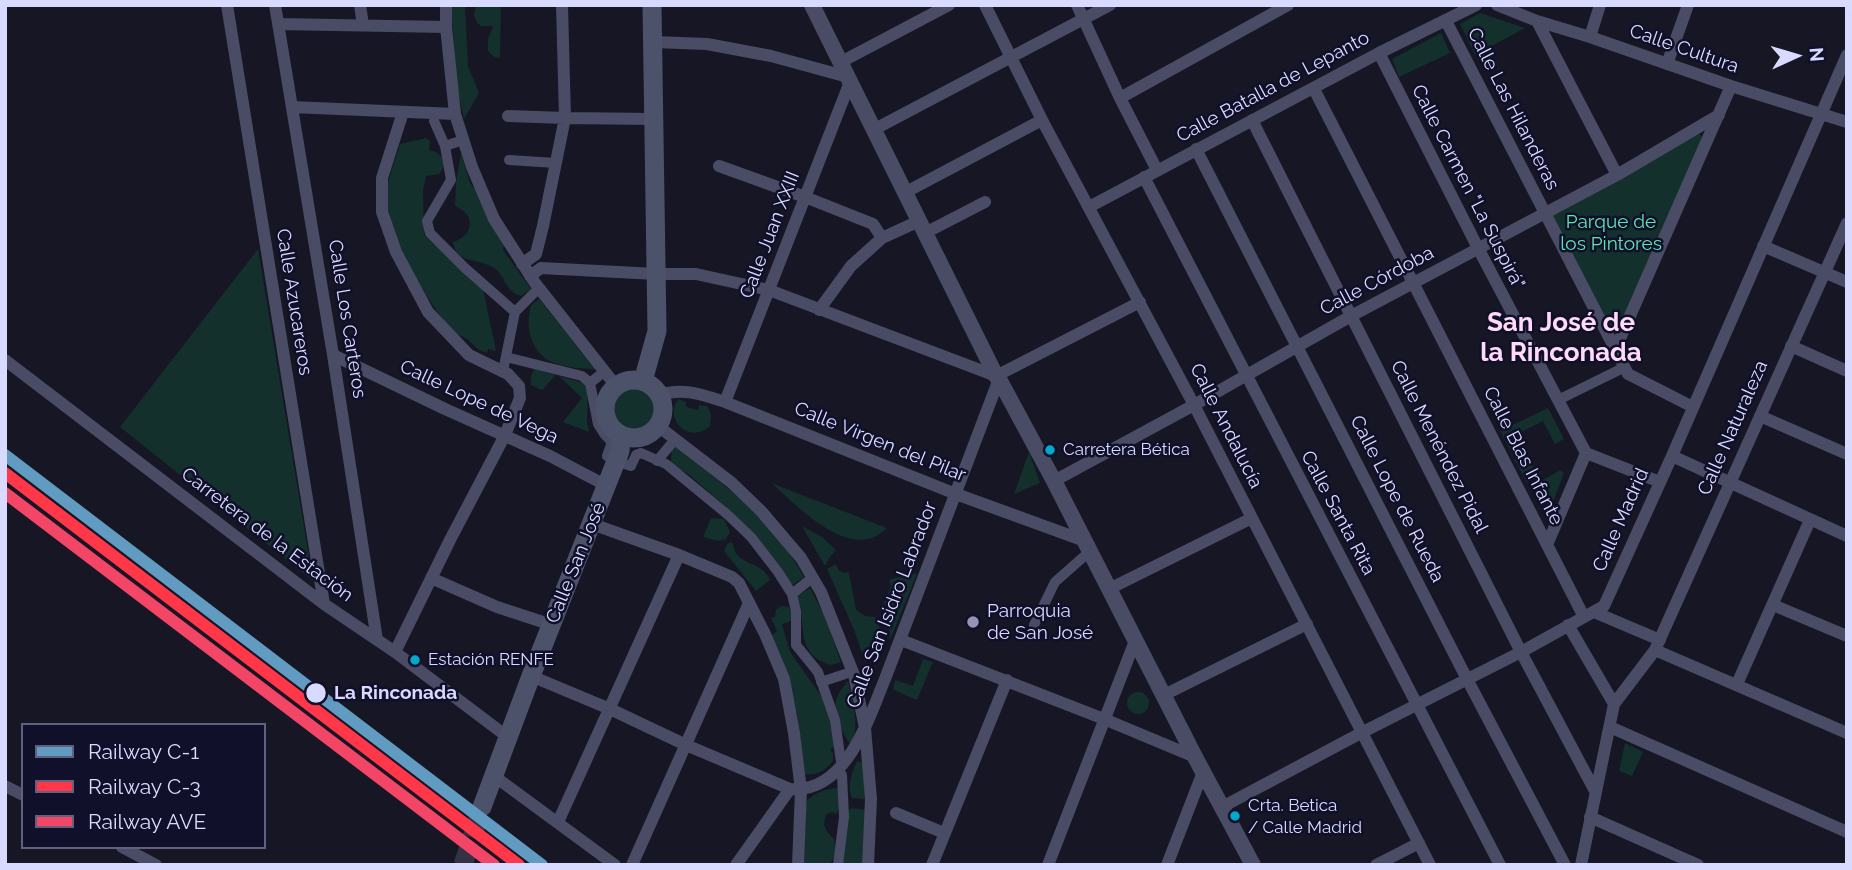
<!DOCTYPE html>
<meta charset="utf-8">
<style>
body{margin:0}
#map{position:relative;width:1852px;height:870px;overflow:hidden;background:#161624;font-family:Raleway,sans-serif}
canvas{display:block}
.frame{position:absolute;inset:0;border:7px solid #d9daff;pointer-events:none}
.legend{position:absolute;left:21px;top:723px;width:245px;height:126px;box-sizing:border-box;background:#10102a;border:2px solid #60617f;margin:0;padding:9px 12px;list-style:none;font-size:21px;color:#d9daff}
.legend li{display:flex;align-items:center;gap:14px;height:35px}
.legend b{width:35px;border:2px solid #60617f}
.north{position:absolute;left:1761px;top:21px;width:70px;height:70px;-webkit-text-stroke:5px #10102a;paint-order:stroke;rotate:86deg;font-size:19px;font-weight:700;line-height:28px;text-align:center;color:#d9daff}
.north::after{content:'';display:block;margin:auto;width:24px;height:32px;background:#d9daff;clip-path:polygon(50% 0,100% 100%,50% 72%,0 100%)}
</style>
<div id="map">
<canvas width="1852" height="870"></canvas>
<div class="frame"></div>
<ul class="legend">
<li><b style="height:9px;background:#619bc1"></b>Railway C-1</li>
<li><b style="height:9px;background:#ff3749"></b>Railway C-3</li>
<li><b style="height:9px;background:#f34667"></b>Railway AVE</li>
</ul>
<div class="north">N</div>
</div>
<script>
const ctx = document.querySelector('canvas').getContext('2d');
ctx.lineJoin = 'round';
function paint(path, color) { ctx.fillStyle = color; ctx.fill(path, 'evenodd'); }
function trace(path, color, width, dash) { ctx.strokeStyle = color; ctx.lineWidth = width; ctx.lineCap = dash ? 'butt' : 'round'; ctx.setLineDash(dash || []); ctx.stroke(path); }
function label(font, color, halo, rows, align = 'center') {
  ctx.font = font + ' Raleway,sans-serif'; ctx.lineWidth = 5; ctx.setLineDash([]); ctx.textBaseline = 'middle'; ctx.strokeStyle = halo; ctx.fillStyle = color; for (const [text, x, y, turn = 0] of rows) {
    ctx.save(); ctx.translate(x, y); ctx.rotate((+turn || 0) * Math.PI / 180); ctx.textAlign = isNaN(turn) ? turn : align; if (halo) ctx.strokeText(text, 0, 0); ctx.fillText(text, 0, 0); ctx.restore();
  }
}
paint(new Path2D(`
 M451,5H465L468,66L479,93L464,119L457,87Z
 M477,5H501L500,58L494,57L488,51V39L493,26H481C474,21 472,13 477,5Z
 M1480,13L1525,28L1475,55L1460,24Z
 M1441,33L1450,53L1399,77L1392,59Z
 M1698,134L1701,135L1702,141L1617,334H1614L1553,221V214Z
 M426,138L430,141L429,150C443,152 448,164 439,174L426,176L423,191L424,235L483,289L496,351L488,349L487,353C473,348 475,344 465,338C458,333 463,339 456,333C432,312 394,243 388,212C383,188 393,167 400,144Z
 M461,153L470,183L506,228L503,250L531,289L521,296C504,291 506,276 494,268C479,258 456,264 453,242C474,236 476,214 455,206L456,182Z
 M258,249L313,581L120,427Z
 M539,299L596,370C583,368 569,368 557,364C532,356 524,329 531,305Z
 M534,369L556,375L542,390L531,385V376Z
 M559,376L586,384L588,386L587,422L589,432L563,422L582,398Z
 M613 408a21 21 0 1 1 42 0a21 21 0 1 1-42 0Z
 M679,399L686,402V407L698,410L699,405L707,406L711,414L710,426C688,446 662,416 679,399Z
 M1548,408L1564,439L1555,444L1543,421L1517,434L1524,448L1512,454L1500,431Z
 M676,446L748,505L788,551L804,577L791,586L749,529L732,512L688,474L672,465L671,461L672,449Z
 M1029,452L1040,483L1014,494Z
 M1526,453L1536,472L1539,471L1541,474L1527,483L1514,459Z
 M1560,470L1564,473L1550,510L1536,484Z
 M771,483L887,528C851,565 797,505 771,483Z
 M711,518L724,519L730,532L726,539L718,541L703,537Z
 M802,526L822,537L836,550L830,557L825,566Z
 M731,542L733,544C735,566 764,561 770,580L756,591L724,551L727,544Z
 M836,564L839,571L845,573L849,572L856,610L865,616L875,617C885,634 881,650 865,662L855,632L827,569Z
 M909,574H917L890,640L889,626L884,602L891,586L889,580Z
 M810,588L824,615L841,662L831,665C793,654 808,623 797,596Z
 M781,606L788,607L791,610L792,619L789,622L782,624L790,652L822,697L825,708L829,714L835,742L834,747L830,750L833,753V761C826,770 816,776 805,774L797,714L772,635L777,631L771,618L775,617L776,610Z
 M923,659L933,662L917,700L896,691L893,689L895,680L913,686Z
 M848,681C854,703 859,724 852,746C843,735 833,716 836,702C837,694 843,687 848,681Z
 M1127 703a11 11 0 1 1 22 0a11 11 0 1 1-22 0Z
 M1625,743L1643,752L1632,776L1619,771Z
 M857,761L863,763L865,799L852,798C847,788 852,771 857,761Z
 M839,788C840,798 842,805 836,814L832,812L827,814C821,825 826,831 834,839C836,848 837,860 827,865H804L806,802C813,793 827,788 839,788Z
 M852,808L865,810L862,865H842L849,810Z`), '#13302d');
trace(new Path2D(`
 M463,865L482,807`), '#333345', 19, [19, 10]);
trace(new Path2D(`
 M434,121L445,146L457,142
 M445,146L451,180L427,221L430,233L465,268L515,312L534,293
 M509,160L556,163
 M506,357L582,376L590,383L600,375
 M504,366L515,312
 M590,383L598,424L605,435L611,441V445L607,456L609,457
 M1558,400L1625,367
 M657,461L672,443
 M619,462L631,466L636,455L641,453L666,464L728,515L751,537L778,572L792,594
 M807,582L792,594L796,611V645L818,672L835,720L841,762
 M1034,625L1055,582L1089,552
 M821,682L845,674
 M838,865L844,817L842,775`), '#4a4c65', 10);
trace(new Path2D(`
 M227,5L324,604
 M275,5L333,355L377,640
 M360,5L363,25
 M446,5V27L455,114L472,167L494,219L535,283L616,386
 M985,5L1042,120L1194,405L1430,865
 M1077,5L1120,98L1157,170
 M1497,5L1537,21L1590,37L1731,86L1847,122
 M1446,21L1628,374L1693,407
 M1537,21L1617,175
 M278,24L446,27
 M1590,37L1600,5
 M654,42L707,44L771,56L848,77
 M1379,53L1478,248L1586,453L1660,482
 M841,62L949,5
 M1667,64L1688,5
 M1314,89L1584,617
 M1120,98L1288,5
 M292,107L455,114
 M508,116L565,118L655,119
 M1252,120L1521,652L1595,791
 M873,130L1110,5
 M1196,149L1467,679L1565,865
 M719,166L805,197L873,224L882,238
 M1144,177L1500,865
 M906,192L1042,120
 M1089,207L1379,53L1476,5
 M925,233L985,202
 M1763,246L1847,282
 M522,264L536,254L543,226L565,118L562,5
 M530,276L541,268L656,274H696L769,290L996,376L1140,302
 M819,310L851,266L882,238L919,221
 M1791,346L1847,371
 M1615,350L1731,86
 M333,355L445,409L550,456L607,486
 M5,360L324,604L395,652L509,738
 M659,395C683,387 703,395 725,402L956,494L1085,541
 M725,402L850,82
 M1760,416L1847,454
 M658,426L732,483L761,511L801,558L821,592L854,675L865,728L871,799L868,865
 M1672,456L1847,536
 M1054,481L1194,405L1351,316L1617,175L1719,115
 M592,524L679,555L732,577L739,583L765,634L784,679L794,733L801,790L798,865
 M1547,545L1586,453
 M431,578L497,607L552,625
 M1109,589L1252,518
 M1773,605L1847,636
 M1594,612L1660,640
 M1568,625L1614,704
 M901,640L1104,719L1195,757
 M1655,650L1847,733
 M395,652L450,540L505,435L520,398L519,386L508,374L469,355L428,312L396,252L382,212V178L403,112
 M531,676L610,709L686,745L790,789C846,794 868,720 885,679L999,379
 M1737,684L1810,520
 M1164,695L1307,624
 M1610,727L1847,832
 M494,776L615,865
 M5,786L23,795
 M1222,807L1361,733L1521,652L1604,606L1672,456L1847,55
 M896,813L944,833
 M1590,817L1698,865
 M558,822L679,555
 M122,847L156,865
 M632,865L749,603
 M736,865L790,789
 M932,865L1007,680
 M1048,865L1135,641
 M1167,865L1203,772
 M1376,865L1419,843
 M1581,865L1614,704L1655,650L1847,223`), '#4a4c65', 12);
trace(new Path2D(`
 M812,5L996,376L999,379L1054,481L1195,757L1253,865`), '#4a4c65', 16);
trace(new Path2D(`
 M605 409a29 29 0 1 1 58 0a29 29 0 1 1-58 0Z
 M643,381L657,331L652,5
 M482,807L531,676L620,451L621,435`), '#4d526b', 19);
trace(new Path2D(`
 M5,455L542,865`), '#619bc1', 12);
trace(new Path2D(`
 M5,473L519,865`), '#ff3749', 12);
trace(new Path2D(`
 M5,493L494,865`), '#f34667', 12);
for (const [x, y, r, color] of [
 [1050,450,6,"#00a9ce"],
 [973,622,7,"#9595b2"],
 [415,660,6,"#00a9ce"],
 [316,693,11,"#d9daff"],
 [1235,816,6,"#00a9ce"]
]) { const dot = new Path2D(); dot.arc(x, y, r, 0, 2 * Math.PI); ctx.fillStyle = color; ctx.fill(dot); trace(dot, '#10102a', 2.5); }
label('17px', '#d9daff', '#10102a', [
 ["Carretera Bética",1063,450],
 ["Estación RENFE",428,660],
 ["Crta. Betica",1248,806],
 ["/ Calle Madrid",1248,828]
], 'left');
label('19px', '#d9daff', '#10102a', [
 ["Calle Cultura",1684,49,19],
 ["Calle Batalla de Lepanto",1273,87,-28],
 ["Calle Las Hilanderas",1513,109,63],
 ["Calle Carmen \"La Suspirá\"",1468,187,63],
 ["Calle Juan XXIII",770,235,-69],
 ["Calle Córdoba",1377,281,-28],
 ["Calle Azucareros",294,302,81],
 ["Calle Los Carteros",347,319,81],
 ["Calle Lope de Vega",479,402,25],
 ["Calle Andalucía",1226,426,63],
 ["Calle Naturaleza",1733,428,-66],
 ["Calle Virgen del Pilar",880,442,22],
 ["Calle Menéndez Pidal",1439,447,63],
 ["Calle Blas Infante",1523,456,63],
 ["Calle Lope de Rueda",1397,499,63],
 ["Calle Santa Rita",1338,513,62],
 ["Calle Madrid",1621,520,-66],
 ["Carretera de la Estación",267,535,37],
 ["Calle San José",576,563,-68],
 ["Calle San Isidro Labrador",892,605,-69]
]);
label('19px', '#60e4af', '#10102a', [
 ["Parque de",1611,222],
 ["los Pintores",1611,244]
]);
label('19px', '#d9daff', '#10102a', [
 ["Parroquia",987,611],
 ["de San José",987,633]
], 'left');
label('bold 19px', '#d9daff', '#10102a', [
 ["La Rinconada",334,693]
], 'left');
label('bold 26px', '#ffdbf7', '#10102a', [
 ["San José de",1561,323],
 ["la Rinconada",1561,353]
]);
</script>
